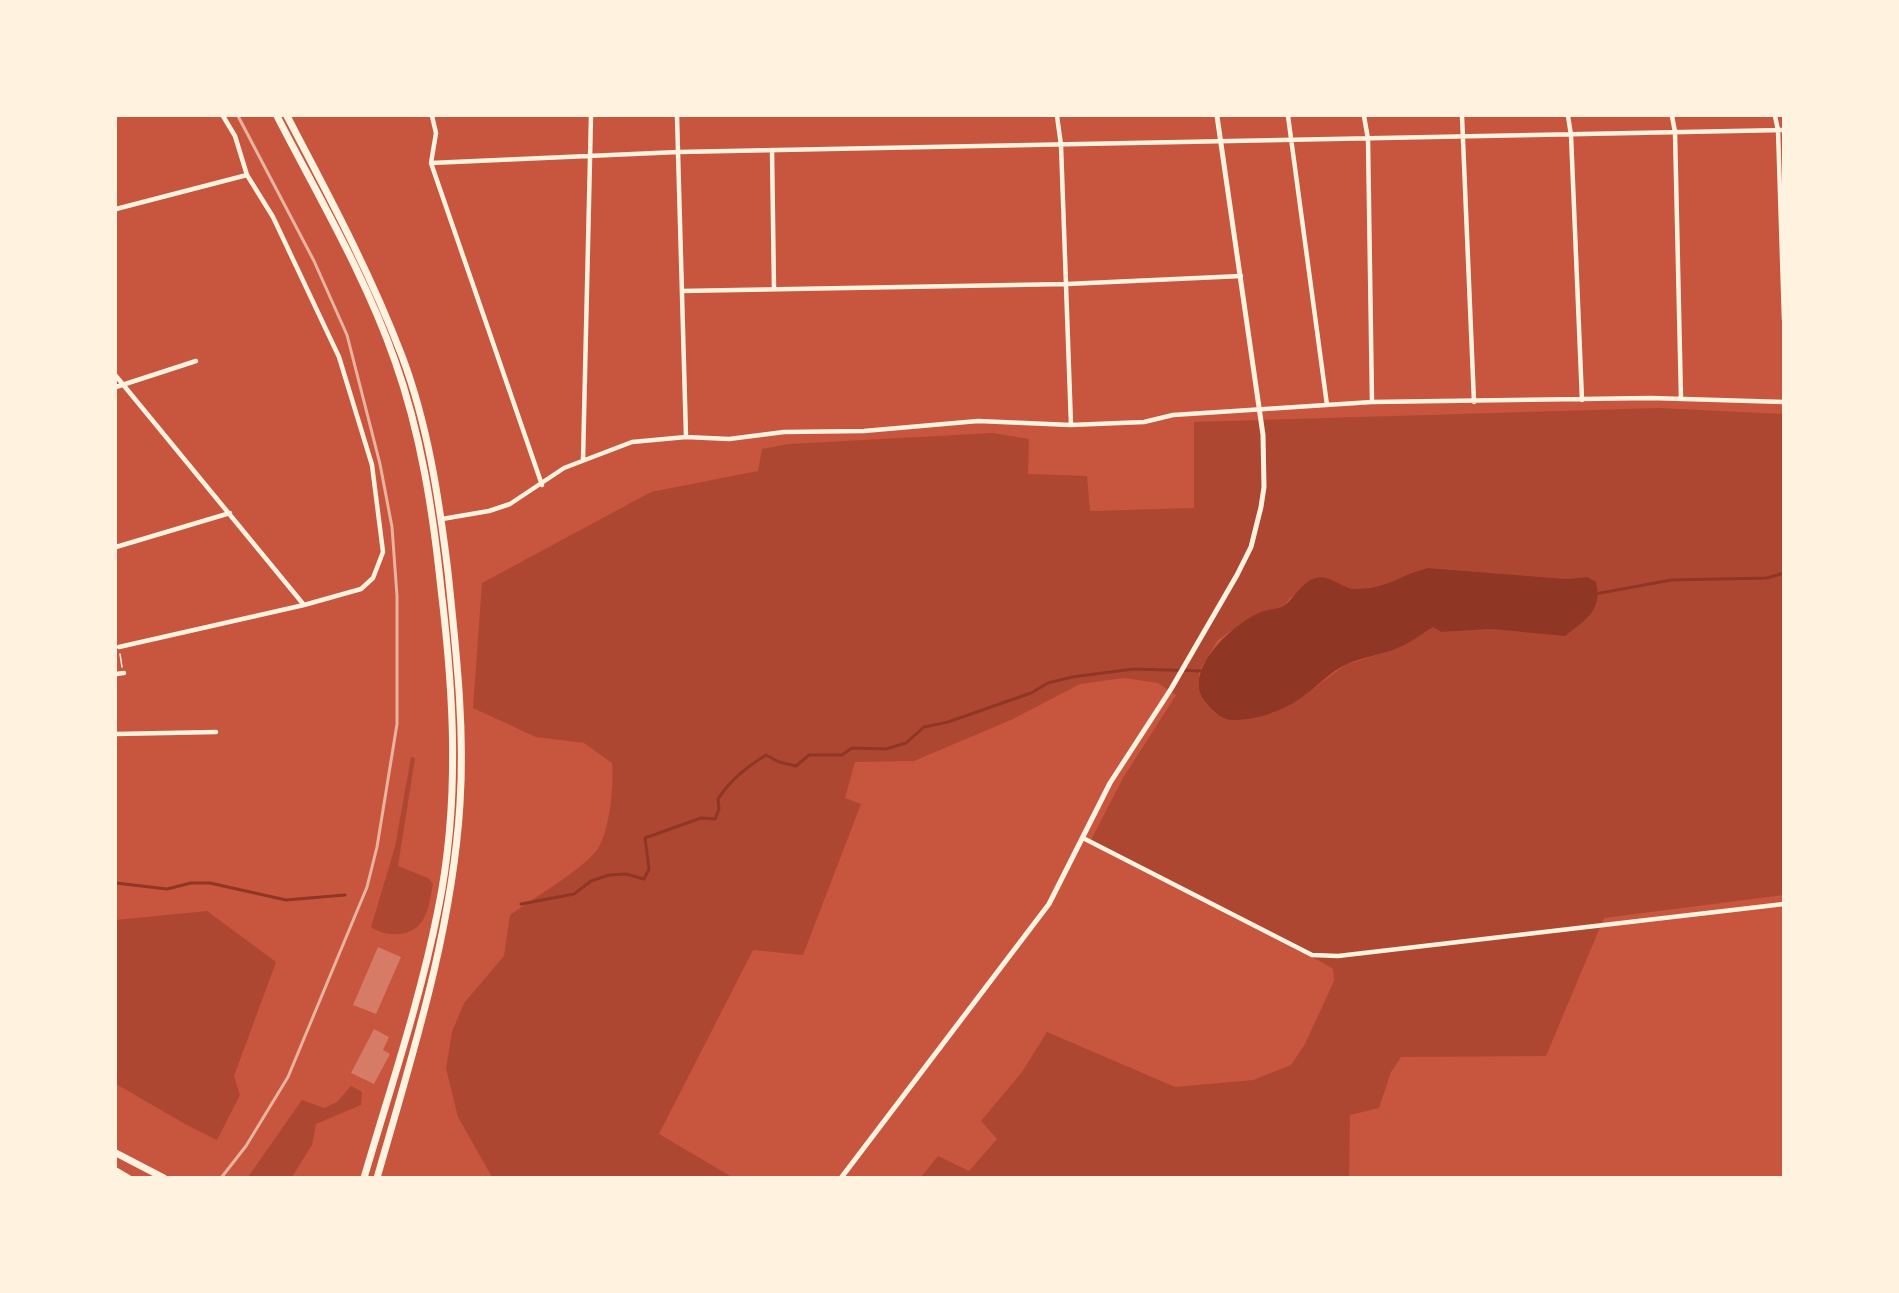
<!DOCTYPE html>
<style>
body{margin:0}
#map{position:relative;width:1899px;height:1293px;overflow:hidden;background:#c8553d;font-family:"Open Sans",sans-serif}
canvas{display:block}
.frame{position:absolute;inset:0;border:117px solid #fff3e0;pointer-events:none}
</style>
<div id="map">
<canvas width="1899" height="1293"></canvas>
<div class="frame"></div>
</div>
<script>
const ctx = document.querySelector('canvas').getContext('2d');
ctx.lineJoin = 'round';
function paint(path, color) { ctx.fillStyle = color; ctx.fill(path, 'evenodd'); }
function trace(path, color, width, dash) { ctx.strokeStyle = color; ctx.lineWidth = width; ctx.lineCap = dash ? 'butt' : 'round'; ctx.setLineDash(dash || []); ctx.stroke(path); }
paint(new Path2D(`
 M1659,408L1783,414V895L1604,918L1546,1056L1401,1057L1391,1072L1379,1108L1350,1115L1349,1177H921L938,1156L969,1171L997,1139L981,1121L1022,1072L1047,1032L1175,1087L1253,1080L1291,1065L1305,1044L1334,981L1333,969L1318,960L1090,842L1123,778L1176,695L1158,683L1124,678L1080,684L1013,719L914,761L855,762L845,798L861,804L803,955L753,950L659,1134L732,1177H492L458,1117L446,1068L452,1032L464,1003L504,956L510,915C531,900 583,869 597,850C610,831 614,785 612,763L584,743L536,737L473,708L482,583L651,492L758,471L762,449L789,444L993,433L1029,439L1028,474L1087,476L1090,511L1194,508V422ZM1428,568L1567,579L1587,577L1492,629L1441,632L1433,627L1399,648L1345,665L1305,695L1273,713L1231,720L1216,714L1203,700L1199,672C1203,666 1216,642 1218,640C1239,625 1259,612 1284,607L1290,598L1328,578C1335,581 1343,587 1350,589C1378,596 1403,574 1428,568Z
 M411,757L415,758L398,866L428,878L433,884C430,897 429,915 419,925C407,938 384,936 371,927L395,847Z
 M207,911L276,962L234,1076L240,1095L217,1140L185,1124L116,1084V920Z
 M351,1086L362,1092L361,1105L316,1124L312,1145L292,1177H248L302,1100L324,1108L337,1102Z`), '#ae4732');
paint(new Path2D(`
 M1428,568L1567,579L1587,577L1596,582C1603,611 1585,620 1565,636L1492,629L1441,632L1433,627C1422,634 1410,643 1398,648C1381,655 1362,657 1345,665C1330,672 1319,685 1305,695C1285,710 1259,720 1233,720C1222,720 1214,712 1207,704C1178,672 1235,621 1264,611C1270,609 1277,609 1282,607C1292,603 1300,582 1316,578C1331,574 1341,589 1355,589C1388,589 1399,575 1428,568Z`), '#8f3625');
trace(new Path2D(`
 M1595,594L1671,580L1767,578L1784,573
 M116,883L167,889L191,883H210L286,900L345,895
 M521,904L574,894L591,881L609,875L626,874L644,879L649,869L645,838L701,818L715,819L719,809L718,799C731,779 747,767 766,755L779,762L796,766L809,755H842L852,748L886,749L906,743L924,727L948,722L1031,693L1048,683L1072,677L1134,669L1202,671`), '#8f3625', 3);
paint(new Path2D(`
 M378,947L401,957L376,1014L353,1005Z
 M374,1029L389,1037L383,1050L390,1054L374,1084L351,1073Z`), '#d67c66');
trace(new Path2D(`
 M120,654L122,667`), '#fff3e0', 1.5);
trace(new Path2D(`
 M432,116L436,133L431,163L542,485
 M677,116L686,437
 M1057,116L1061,145L1071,425
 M1288,116L1327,405
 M1364,116L1368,139L1372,402
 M1462,116L1474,402
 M1568,116L1571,135L1582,400
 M1672,116L1675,132L1681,399
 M1775,116L1778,130L1784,320
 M772,150L774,289
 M431,163L678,152L1784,130
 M116,209L247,175
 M682,291L1067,284L1241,276
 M116,376L304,605
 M116,387L196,361
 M583,460L591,116
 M442,519L489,511L510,504L564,468L632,442L686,437L729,439L784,432L864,431L978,421L1071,425L1144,422L1173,415L1372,402L1651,398L1784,402
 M116,547L230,513
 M119,647L304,605L361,589L373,578L383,552L372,465L339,357L273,217L247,175L235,136L223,116
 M116,674L124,673
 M116,734L216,732
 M1083,838L1312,955L1338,956L1784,904`), '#fff3e0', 4.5);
trace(new Path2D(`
 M841,1178L1049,904L1110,783L1171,689L1237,575L1251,547L1261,507L1264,487L1263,435L1217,116`), '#fff3e0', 5);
trace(new Path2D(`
 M277,116C318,196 365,275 395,361C421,434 433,512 441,589C454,696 460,803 438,910C420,1001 390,1089 364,1178
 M287,116C328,194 370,272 402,356C428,425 439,499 448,572C456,650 465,727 460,804C452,932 412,1056 377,1178
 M116,1153L164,1178
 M116,1171L128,1178`), '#fff3e0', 7);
trace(new Path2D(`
 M221,1178L246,1146L288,1077L367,887L377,847L397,724V596L392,527L380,464L347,335L314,261L238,116`), '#e9b49f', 3);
</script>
